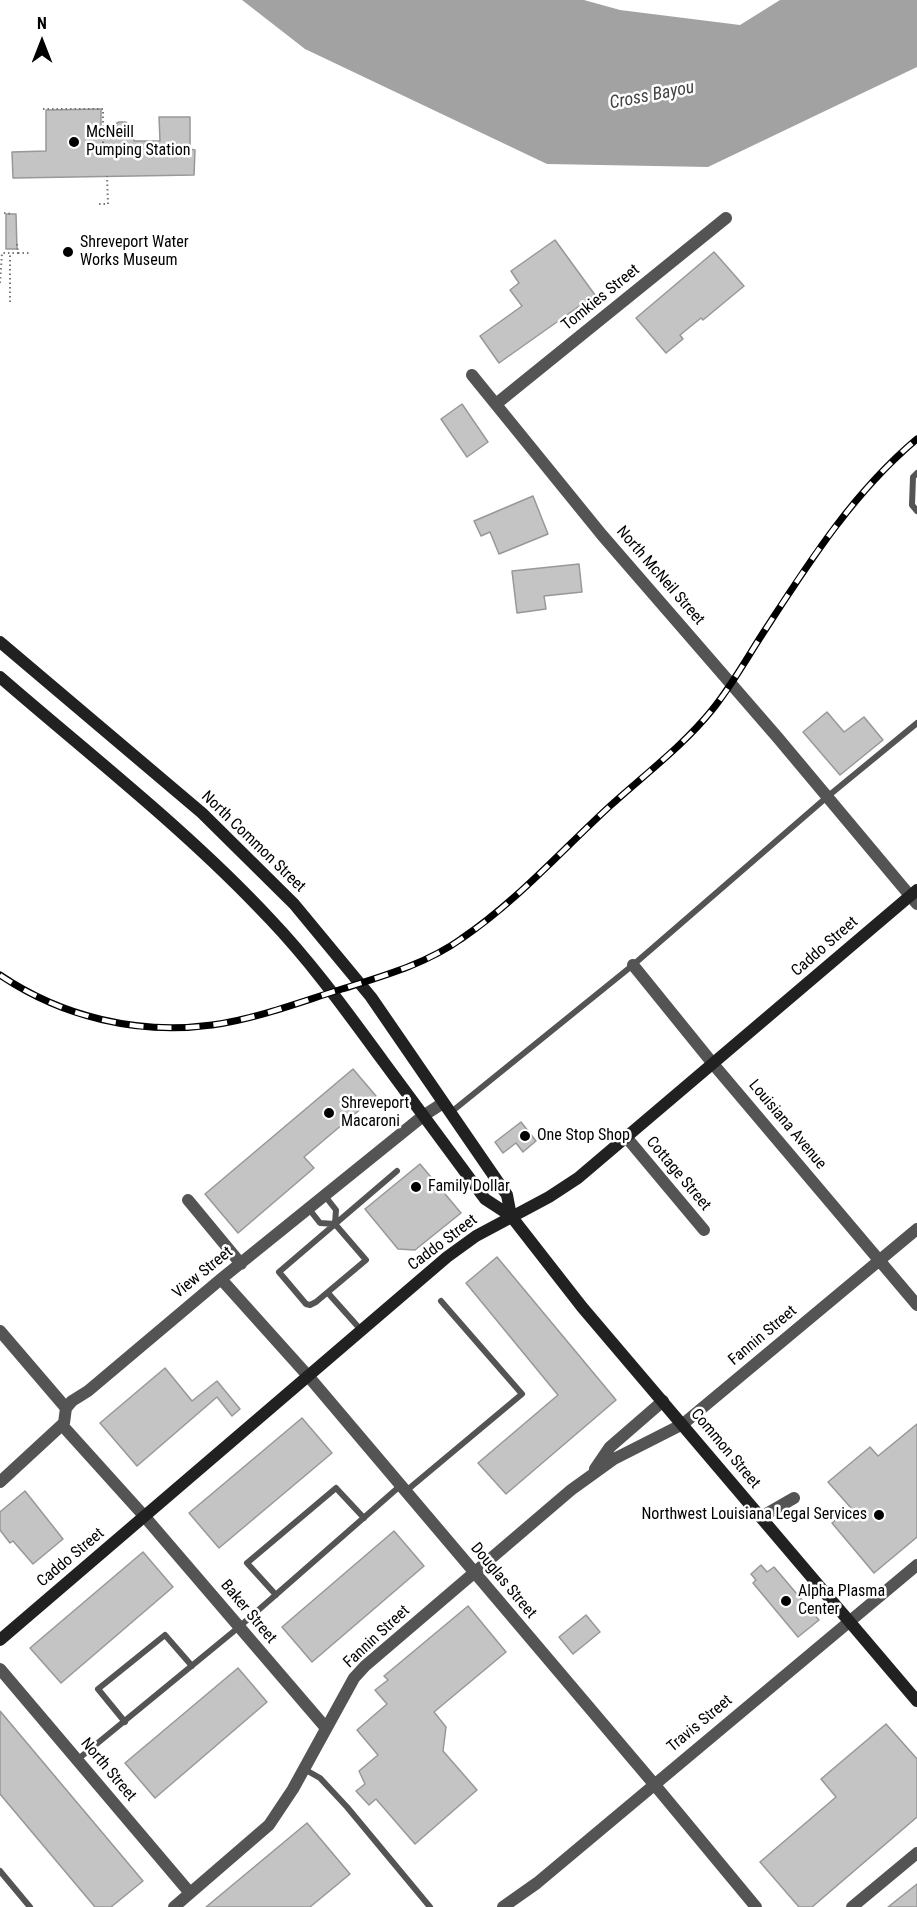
<!DOCTYPE html>
<style>
body{margin:0}
#map{position:relative;width:917px;height:1907px;overflow:hidden;background:#fff;font-family:"Roboto Condensed",sans-serif}
canvas{display:block}
.north{position:absolute;left:12px;top:12px;width:60px;height:60px;-webkit-text-stroke:4px #fff;paint-order:stroke;rotate:0deg;font-size:16px;font-weight:700;line-height:24px;text-align:center;color:#000}
.north::after{content:'';display:block;margin:auto;width:21px;height:27px;background:#000;clip-path:polygon(50% 0,100% 100%,50% 72%,0 100%)}
</style>
<div id="map">
<canvas width="917" height="1907"></canvas>
<div class="north">N</div>
</div>
<script>
const ctx = document.querySelector('canvas').getContext('2d');
ctx.lineJoin = 'round';
function paint(path, color) { ctx.fillStyle = color; ctx.fill(path, 'evenodd'); }
function trace(path, color, width, dash) { ctx.strokeStyle = color; ctx.lineWidth = width; ctx.lineCap = dash ? 'butt' : 'round'; ctx.setLineDash(dash || []); ctx.stroke(path); }
function label(font, color, halo, rows, align = 'center') {
  ctx.font = font + ' "Roboto Condensed",sans-serif'; ctx.lineWidth = 5; ctx.setLineDash([]); ctx.textBaseline = 'middle'; ctx.strokeStyle = halo; ctx.fillStyle = color; for (const [text, x, y, turn = 0] of rows) {
    ctx.save(); ctx.translate(x, y); ctx.rotate((+turn || 0) * Math.PI / 180); ctx.textAlign = isNaN(turn) ? turn : align; if (halo) ctx.strokeText(text, 0, 0); ctx.fillText(text, 0, 0); ctx.restore();
  }
}
paint(new Path2D(`
 M242,0H584L620,10L740,25L780,0H917V67L708,167L547,164L305,49Z`), '#a2a2a2');
const building = new Path2D(`
 M101,109V131L119,122H126L132,128L134,141H160L159,117H190V149L195,150L194,175L13,178L12,152L46,151V110Z
 M6,214H16L17,249H6Z
 M555,240L595,295L499,363L480,336L522,306L510,290L519,283L511,271Z
 M714,252L744,286L703,320L701,318L680,335L683,339L666,353L636,318Z
 M462,404L488,442L467,457L441,419Z
 M533,496L548,534L499,554L490,532L481,536L474,521Z
 M579,564L582,592L544,596L546,609L517,613L512,571Z
 M827,712L844,732L864,717L883,740L840,775L803,732Z
 M353,1069L376,1096L304,1157L314,1168L238,1233L205,1194Z
 M521,1122L536,1141L523,1152L516,1143L503,1153L495,1142Z
 M420,1164L461,1213L415,1250L398,1249L365,1209Z
 M497,1257L616,1400L506,1494L478,1463L558,1395L466,1283Z
 M165,1368L192,1401L217,1381L240,1409L232,1416L217,1397L137,1466L100,1423Z
 M302,1418L332,1453L219,1548L189,1513Z
 M917,1424V1537L874,1573L832,1523L851,1508L828,1482L870,1447L878,1456Z
 M25,1491L63,1539L33,1564L13,1541L10,1543L0,1530V1512Z
 M394,1531L424,1566L312,1662L282,1627Z
 M143,1552L173,1587L61,1683L30,1648Z
 M761,1565L767,1572L774,1567L819,1620L798,1637L753,1583L756,1580L751,1574Z
 M468,1606L506,1652L434,1712L446,1727L443,1751L477,1790L415,1844L376,1799L369,1805L356,1791L365,1784L359,1771L378,1755L357,1730L387,1704L375,1690L388,1680L384,1676Z
 M586,1615L600,1632L573,1654L559,1637Z
 M238,1668L267,1702L155,1798L125,1763Z
 M0,1711L143,1881L111,1907H95L0,1794Z
 M886,1724L917,1759V1817L812,1907H799L760,1862L836,1797L821,1779Z
 M307,1823L350,1874L310,1907H206Z
 M917,1884V1907H888Z`);
paint(building, '#c4c4c4');
trace(building, '#989898', 1.5);
trace(new Path2D(`
 M43,109H103V130
 M103,143V130H113
 M99,204H108L107,176
 M4,213L13,214
 M17,244L18,253H31
 M0,283L2,253H18
 M10,302V253`), '#767676', 2, [1.5, 3]);
trace(new Path2D(`
 M917,473L913,477L912,505L917,511
 M450,1113L633,965L827,797L917,723
 M309,1209L320,1223L335,1224L336,1210L325,1196
 M335,1224L366,1260L316,1302L310,1305L306,1304L279,1272L397,1171
 M328,1293L361,1330
 M406,1491L522,1394L441,1301
 M276,1595L247,1563L336,1488L364,1518
 M125,1722L98,1689L165,1635L192,1666
 M77,1760L239,1627L400,1486
 M304,1769L320,1778L347,1807L430,1907
 M0,1871L30,1907`), '#545454', 6);
trace(new Path2D(`
 M472,375L602,535L778,738L917,904
 M496,404L726,218
 M633,965L714,1065L917,1305
 M627,1138L704,1230
 M188,1200L241,1264
 M221,1279L309,1377L654,1784L756,1907
 M0,1331L66,1408
 M62,1425L145,1517L326,1728
 M595,1469L610,1447L663,1401
 M0,1482L64,1423L66,1408L72,1401L88,1391L221,1279L423,1116L443,1103
 M761,1517L794,1498
 M0,1669L190,1893
 M174,1907L269,1825L293,1789L354,1678L365,1666L571,1490L614,1459L683,1424L917,1229
 M503,1907L537,1883L917,1565
 M852,1907L917,1853`), '#545454', 12);
trace(new Path2D(`
 M0,642L202,813L294,904L371,997L507,1195L511,1216
 M0,677C91,756 188,831 270,919C312,963 347,1012 383,1061C417,1107 451,1153 485,1199L511,1216L582,1307L917,1701
 M0,1640L447,1257L476,1236L549,1197L578,1178L917,890`), '#212121', 12);
const rail = new Path2D(`
 M0,975C62,1017 138,1035 212,1025C256,1019 300,1002 342,989C383,976 426,964 461,939C516,902 561,851 610,806C644,775 683,746 712,710C733,684 749,654 767,627C811,559 855,491 917,439`);
trace(rail, '#000', 7);
trace(rail, '#fff', 4.5, [14]);
for (const [x, y, r, color] of [
 [74,142,6,"#000"],
 [68,252,6,"#000"],
 [329,1113,6,"#000"],
 [525,1136,6,"#000"],
 [416,1187,6,"#000"],
 [879,1515,6,"#000"],
 [786,1601,6,"#000"]
]) { const dot = new Path2D(); dot.arc(x, y, r, 0, 2 * Math.PI); ctx.fillStyle = color; ctx.fill(dot); trace(dot, '#fff', 2); }
label('16px', '#000', '#fff', [
 ["McNeill",86,133],
 ["Pumping Station",86,151],
 ["Shreveport Water",80,243],
 ["Works Museum",80,261],
 ["Shreveport",341,1104],
 ["Macaroni",341,1122],
 ["One Stop Shop",537,1136],
 ["Family Dollar",428,1187],
 ["Northwest Louisiana Legal Services",867,1515,"right"],
 ["Alpha Plasma",798,1592],
 ["Center",798,1610]
], 'left');
label('16px', '#000', '#fff', [
 ["Tomkies Street",601,298,-39],
 ["North McNeil Street",660,576,49],
 ["North Common Street",253,842,44],
 ["Caddo Street",825,947,-41],
 ["Louisiana Avenue",787,1125,50],
 ["Cottage Street",678,1174,50],
 ["Caddo Street",443,1243,-37],
 ["View Street",203,1273,-39],
 ["Fannin Street",763,1336,-40],
 ["Common Street",725,1449,50],
 ["Caddo Street",71,1558,-40],
 ["Douglas Street",503,1581,50],
 ["Baker Street",248,1612,50],
 ["Fannin Street",377,1637,-43],
 ["Travis Street",700,1724,-40],
 ["North Street",108,1770,50]
]);
label('italic 18px', '#434343', '#fff', [
 ["Cross Bayou",652,96,-11]
]);
</script>
